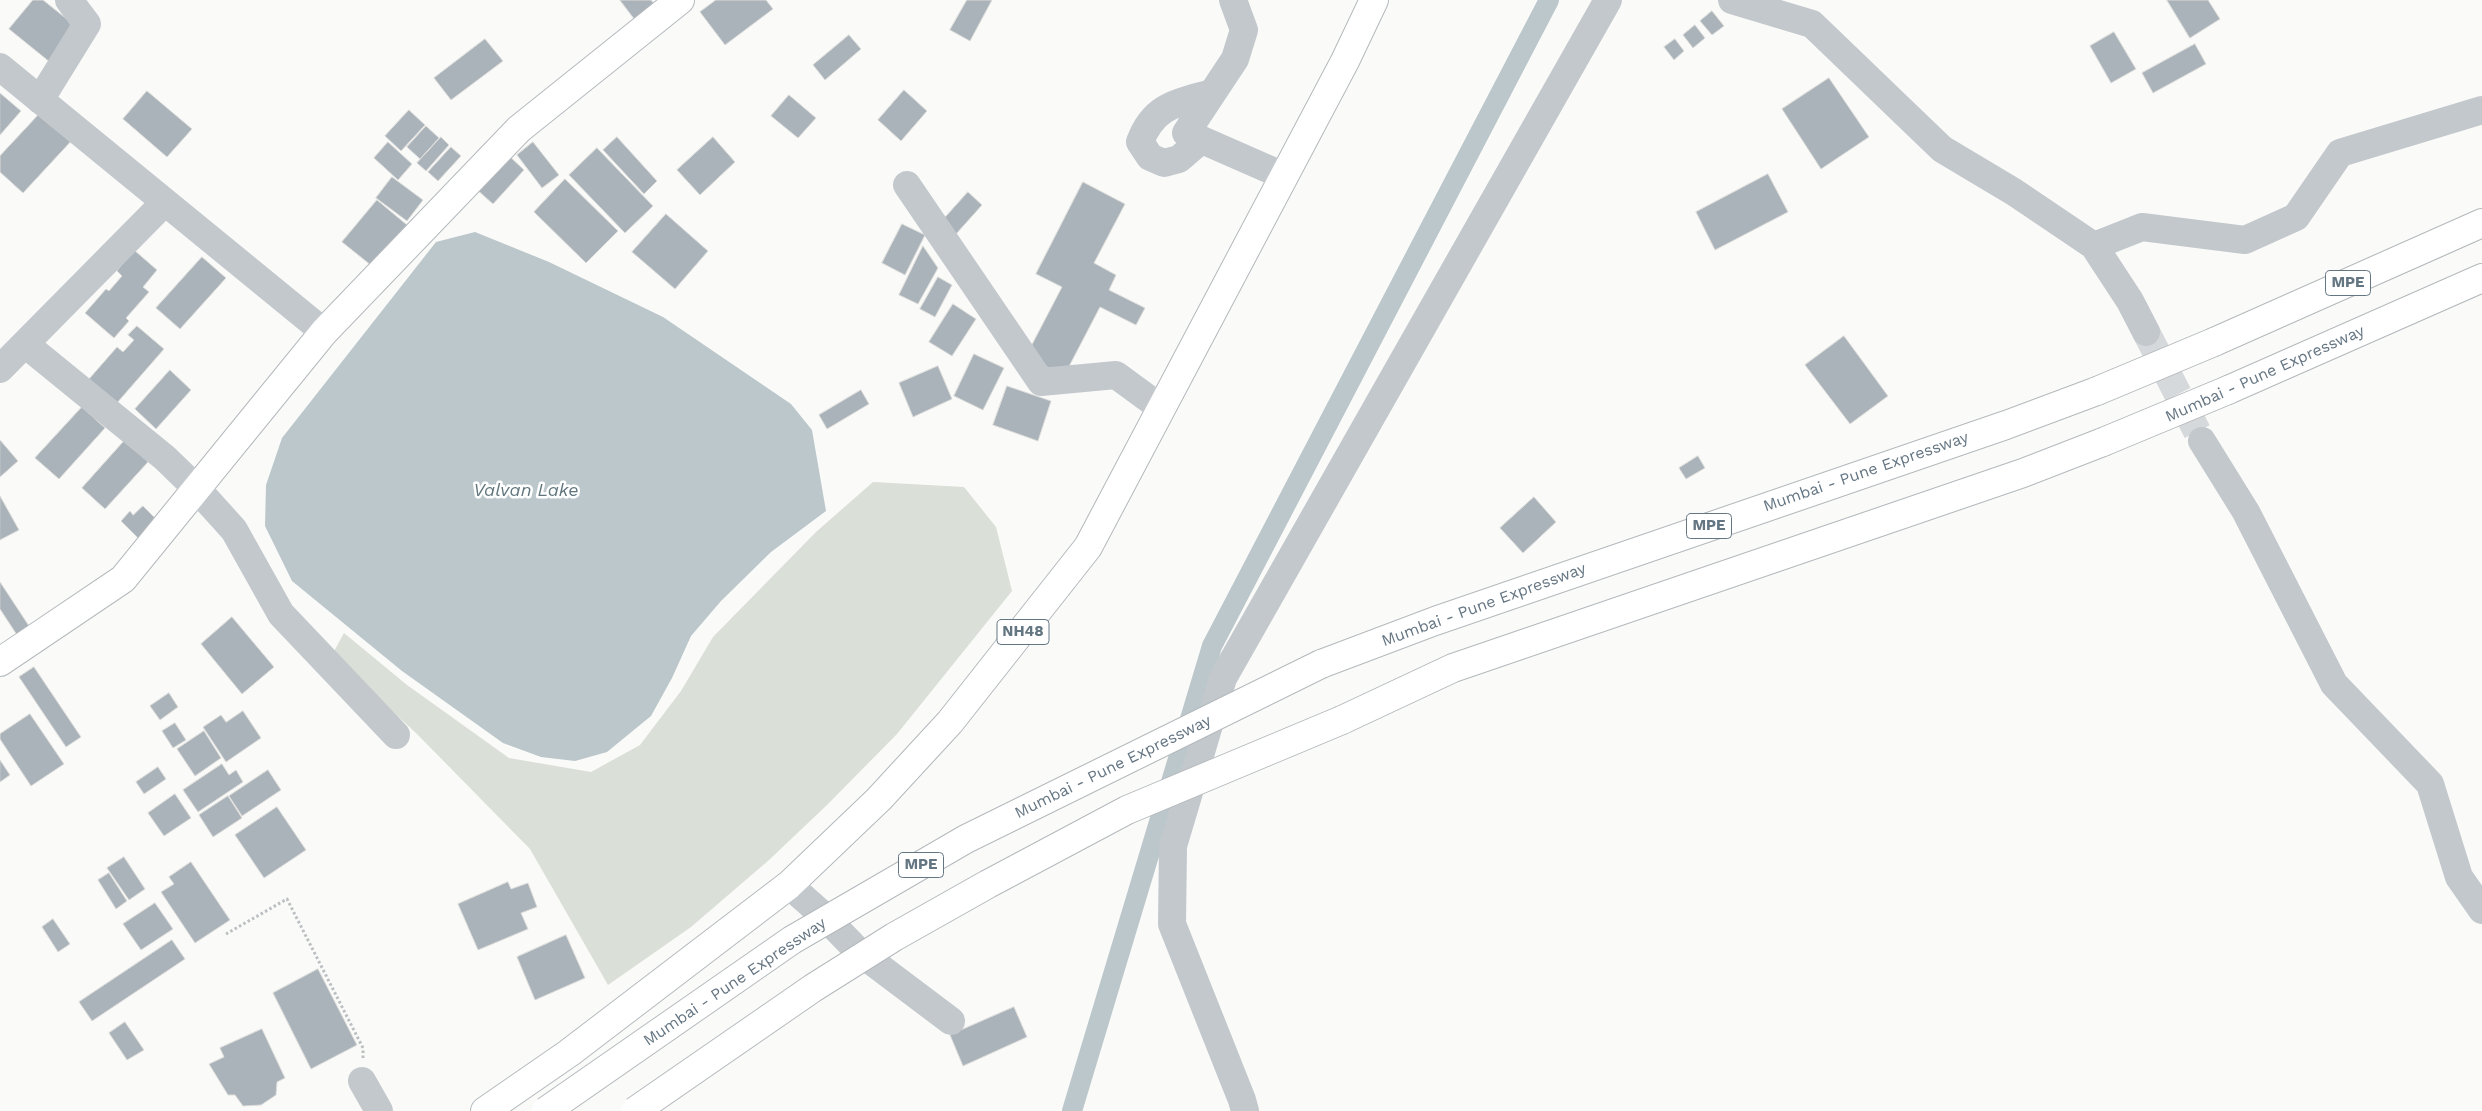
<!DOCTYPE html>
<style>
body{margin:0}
canvas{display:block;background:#fafaf8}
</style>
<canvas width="2482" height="1111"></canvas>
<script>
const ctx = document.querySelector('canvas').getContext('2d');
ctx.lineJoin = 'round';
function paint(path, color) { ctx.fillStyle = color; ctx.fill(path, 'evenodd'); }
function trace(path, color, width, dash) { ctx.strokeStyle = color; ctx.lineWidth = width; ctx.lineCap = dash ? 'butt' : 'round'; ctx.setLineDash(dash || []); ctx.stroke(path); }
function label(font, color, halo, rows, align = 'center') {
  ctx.font = font + ' "Work Sans",sans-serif'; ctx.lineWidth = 5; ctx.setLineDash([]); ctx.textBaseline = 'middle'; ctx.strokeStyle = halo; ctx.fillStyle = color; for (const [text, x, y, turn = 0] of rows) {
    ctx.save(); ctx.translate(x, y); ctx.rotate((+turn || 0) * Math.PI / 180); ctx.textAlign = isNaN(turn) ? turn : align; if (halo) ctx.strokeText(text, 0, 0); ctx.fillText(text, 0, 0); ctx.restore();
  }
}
paint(new Path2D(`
 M873,482L964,487L996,527L1012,591L897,734L827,805L769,860L691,927L608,985L530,849L417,734L332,655L344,633L407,685L509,758L591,772L640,745L681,691L713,637L816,532Z`), '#dadfd7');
paint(new Path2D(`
 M475,232L549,262L663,317L791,404L812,430L826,511L771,552L721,601L691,636L672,678L651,716L607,752L575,761L541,757L503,743L402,671L292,581L265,526L266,485L282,438L436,242Z`), '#bbc7cb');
trace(new Path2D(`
 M1072,1111L1212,646L1549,0`), '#bbc7cb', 20);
const building = new Path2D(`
 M33,0H43L78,28L51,63L9,29Z
 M620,0H651L655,5L636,21Z
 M716,0H766L773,9L725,45L700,12Z
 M967,0H992L970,41L950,30Z
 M2167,0H2208L2220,19L2190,38Z
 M1712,11L1724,26L1712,35L1700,21Z
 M1695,25L1705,38L1693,48L1683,35Z
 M2114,32L2136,69L2111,83L2090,46Z
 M849,35L861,49L825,80L813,65Z
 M485,39L503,61L451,100L434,78Z
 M1675,39L1684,51L1674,60L1664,47Z
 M2195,44L2206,64L2153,93L2142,73Z
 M1829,78L1869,137L1821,169L1782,109Z
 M904,90L927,111L901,141L878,120Z
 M147,91L192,129L167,157L123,119Z
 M0,93L21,111L0,135Z
 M789,95L816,118L798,138L771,116Z
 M43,110L74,138L23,193L0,172V156Z
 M409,110L425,125L401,151L385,136Z
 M426,126L439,138L420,159L407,147Z
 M441,137L449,145L426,171L417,163Z
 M617,137L657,181L644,194L603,150Z
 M713,137L735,162L700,195L677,170Z
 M388,142L412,164L398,180L374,158Z
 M533,142L559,175L542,188L517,155Z
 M451,147L461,156L438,181L428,172Z
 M597,148L653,206L625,233L569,175Z
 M506,153L524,170L493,204L474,187Z
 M1768,174L1788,212L1715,250L1696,212Z
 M392,177L423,200L407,221L376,198Z
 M565,179L618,231L586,263L534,212Z
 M1083,182L1125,204L1094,263L1116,275L1109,290L1145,308L1136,325L1100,307L1064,376L1026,356L1062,287L1036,274Z
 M968,192L982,205L956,234L942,221Z
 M377,200L407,225L372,266L342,242Z
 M666,214L708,251L675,289L632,252Z
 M902,224L925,235L905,275L882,263Z
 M923,246L938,268L918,304L899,295Z
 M134,250L157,270L143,287L149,292L126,318L129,321L114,338L85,313L106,289L109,291L122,276L117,271Z
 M202,257L226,278L180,329L156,308Z
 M938,277L952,285L935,317L920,309Z
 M953,304L976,319L952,356L929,342Z
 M137,326L164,349L116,404L89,379L117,347L123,352L134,340L128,335Z
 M1844,336L1888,396L1850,424L1805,365Z
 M974,354L1004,368L983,410L954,396Z
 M938,366L952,399L913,417L899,383Z
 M170,370L191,390L156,429L135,409Z
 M1007,386L1051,401L1038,441L993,425Z
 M861,390L869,404L827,429L819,415Z
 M82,407L105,428L59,479L35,458Z
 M0,440L18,461L0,477Z
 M125,440L148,462L105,509L82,488Z
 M1698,456L1705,468L1686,479L1679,468Z
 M0,496L19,530L0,540Z
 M1534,497L1556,522L1523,553L1500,528Z
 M143,506L159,522L141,541L121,521L130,511L133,515Z
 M0,582L29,626L17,635L0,609Z
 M232,617L274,667L242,694L201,644Z
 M34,667L81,737L66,747L19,677Z
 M169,693L178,707L160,720L150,706Z
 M243,711L261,738L226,762L203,727L221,715L226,722Z
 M30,714L64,764L31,786L0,739V734Z
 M175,723L186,740L173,748L162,731Z
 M204,731L221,758L195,776L177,749Z
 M0,760L10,775L0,782Z
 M222,764L229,775L236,770L243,782L198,812L183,790Z
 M158,767L166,779L144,794L136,782Z
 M268,770L281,790L242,816L229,796Z
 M175,794L191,818L164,836L148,813Z
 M228,796L242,818L213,837L199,815Z
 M277,807L306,850L264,878L235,835Z
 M124,857L145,889L129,900L107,868Z
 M191,862L230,920L195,943L161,892L174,884L169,877Z
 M109,873L127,901L116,909L98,880Z
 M508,882L511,889L528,883L537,907L521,913L528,929L478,950L458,904Z
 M155,903L173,929L141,950L123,924Z
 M53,919L70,944L58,952L42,927Z
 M566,935L585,978L535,1000L517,957Z
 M172,940L185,959L92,1021L79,1002Z
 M318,969L357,1045L311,1069L273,993Z
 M1014,1007L1027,1037L963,1066L950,1035Z
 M125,1022L144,1050L127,1060L109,1033Z
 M262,1029L285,1078L277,1082L276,1095L261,1105L243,1106L235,1095H228L209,1064L224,1057L220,1048Z`);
paint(building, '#aab3b9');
trace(building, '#dcdcda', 1);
trace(new Path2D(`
 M2146,332L2202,441`), '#d5d9db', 28, [28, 14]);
const major = new Path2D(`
 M0,662L123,579L324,332L519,129L680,0`);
const highway = new Path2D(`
 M2214,342L2482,223
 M2228,390L2482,278
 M1321,664L1435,621L2006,425L2097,391
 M1342,720L1453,668L2023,473L2103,442
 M485,1111L569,1053L789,885L879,799L950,722L1088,547L1345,61L1374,0`);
trace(major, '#b5babe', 30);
trace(highway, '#b4b9bd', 30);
trace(new Path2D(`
 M226,934L287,899L363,1048V1060`), '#bbbfc2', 3, [2.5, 2.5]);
trace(new Path2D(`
 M1233,0L1244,30L1235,59L1186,133L1284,176
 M1732,0L1812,24L1942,149L2014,192L2094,246L2130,301L2146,332
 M0,67L324,332
 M40,100L87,24L69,0
 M1201,140L1179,159L1164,163L1150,157L1140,142C1154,105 1177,103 1212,93
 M907,185L1041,382L1116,375L1161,408
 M2094,246L2142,227L2245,240L2296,217L2340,153L2482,110
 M25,344L165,458L197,489L234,530L281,614L396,735
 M0,369L165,202
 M2202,441L2246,512L2334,684L2430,784L2459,877L2482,910
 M789,885L825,917L858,951L951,1021
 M362,1081L379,1111
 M1245,1111L1242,1100L1172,924L1173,846L1223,678L1608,0`), '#c3c8cc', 28);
trace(major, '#fff', 28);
trace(highway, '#fff', 28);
const highwayBridge = new Path2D(`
 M2097,391L2214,342
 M2103,442L2228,390
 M546,1111L792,940L966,839L1321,664
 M635,1111L813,988L894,937L988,884L1127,810L1342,720`);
trace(highwayBridge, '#b4b9bd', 30, []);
trace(highwayBridge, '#fff', 28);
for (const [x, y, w] of [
 [2348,283,45],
 [1709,526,45],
 [1023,632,52],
 [921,865,45]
]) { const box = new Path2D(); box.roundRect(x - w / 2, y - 12.5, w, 25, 4); ctx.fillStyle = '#fff'; ctx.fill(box); trace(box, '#657683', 1); }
label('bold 15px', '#657683', null, [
 ["MPE",2348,283],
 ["MPE",1709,526],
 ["NH48",1023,632],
 ["MPE",921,865]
]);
label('16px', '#657683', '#fff', [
 ["Mumbai - Pune Expressway",2265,374,-24],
 ["Mumbai - Pune Expressway",1866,472,-19],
 ["Mumbai - Pune Expressway",1484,605,-20],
 ["Mumbai - Pune Expressway",1113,767,-26],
 ["Mumbai - Pune Expressway",735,982,-34]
]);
label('italic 18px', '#60757c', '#fff', [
 ["Valvan Lake",526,491]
]);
</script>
